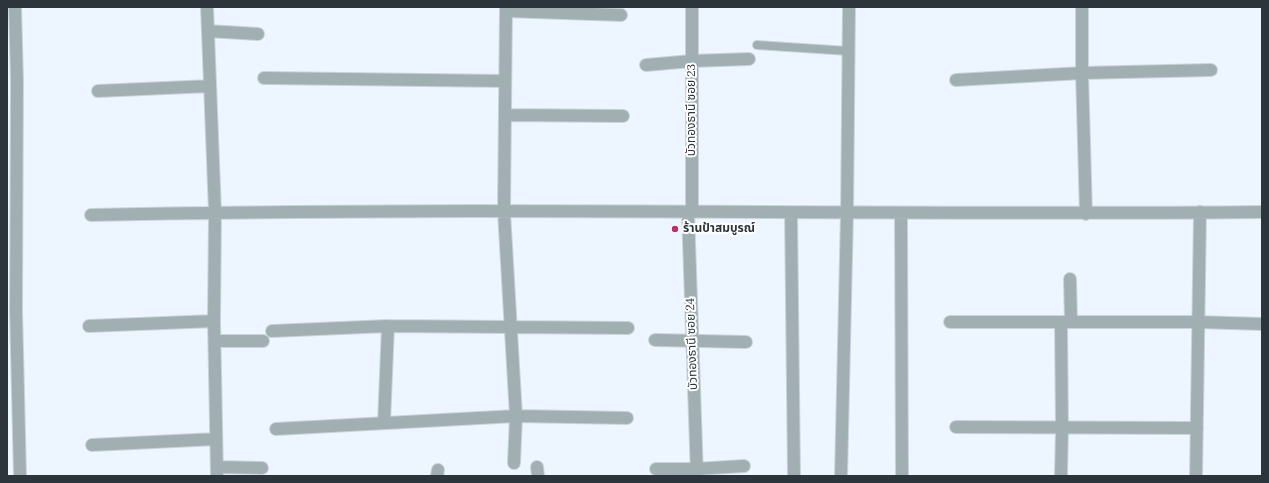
<!DOCTYPE html>
<meta charset="utf-8">
<style>
body{margin:0}
#map{position:relative;width:1269px;height:483px;overflow:hidden;background:#edf6fe;font-family:Lora,serif}
canvas{display:block}
.frame{position:absolute;inset:0;border:8px solid #2c353c;pointer-events:none}
</style>
<div id="map">
<canvas width="1269" height="483"></canvas>
<div class="frame"></div>
</div>
<script>
const ctx = document.querySelector('canvas').getContext('2d');
ctx.lineJoin = 'round';
function trace(path, color, width, dash) { ctx.strokeStyle = color; ctx.lineWidth = width; ctx.lineCap = dash ? 'butt' : 'round'; ctx.setLineDash(dash || []); ctx.stroke(path); }
function label(font, color, halo, rows, align = 'center') {
  ctx.font = font + ' Lora,"Noto Sans Thai",serif'; ctx.lineWidth = 4; ctx.setLineDash([]); ctx.textBaseline = 'middle'; ctx.strokeStyle = halo; ctx.fillStyle = color; for (const [text, x, y, turn = 0] of rows) {
    ctx.save(); ctx.translate(x, y); ctx.rotate((+turn || 0) * Math.PI / 180); ctx.textAlign = isNaN(turn) ? turn : align; if (halo) ctx.strokeText(text, 0, 0); ctx.fillText(text, 0, 0); ctx.restore();
  }
}
const lane = new Path2D(`
 M757,45L848,51`);
const street = new Path2D(`
 M15,7L17,81L16,310L20,476
 M207,7L215,212L214,321L217,476
 M506,7L504,212L516,416L514,463
 M692,7V212
 M1082,7V73L1086,214
 M506,11L621,15
 M208,31L258,34
 M646,65L692,61L749,59
 M264,78L505,81
 M956,80L1082,73L1211,70
 M98,91L210,86
 M505,115L623,116
 M688,212L697,476
 M791,213L794,476
 M901,213L902,476
 M91,215C481,206 872,216 1262,212
 M1070,279L1071,322
 M950,322H1198L1262,324
 M1061,322L1062,428L1061,476
 M89,326L214,321
 M272,331L388,326L628,328
 M655,340L746,342
 M215,341H263
 M384,423L388,326
 M956,427L1197,428
 M276,429L516,416L627,418
 M92,445L216,439
 M217,467L262,468
 M537,467L538,476
 M656,469H696L744,466
 M437,476L438,470
 M841,476L847,213L849,7
 M1196,476L1200,212`);
trace(lane, '#cad3db', 10);
trace(street, '#cad3db', 14);
trace(lane, '#a1aeb2', 8);
trace(street, '#a1aeb2', 12);
for (const [x, y, r, color] of [
 [675,229,4,"#bb316c"]
]) { const dot = new Path2D(); dot.arc(x, y, r, 0, 2 * Math.PI); ctx.fillStyle = color; ctx.fill(dot); trace(dot, '#fff', 1.5); }
label('12px', '#2c353c', '#fff', [
 ["บัวทองธานี ซอย 23",692,110,-90],
 ["บัวทองธานี ซอย 24",692,344,-92]
]);
label('bold 12px', '#2c353c', '#fff', [
 ["ร้านป้าสมบูรณ์",683,229]
], 'left');
</script>
